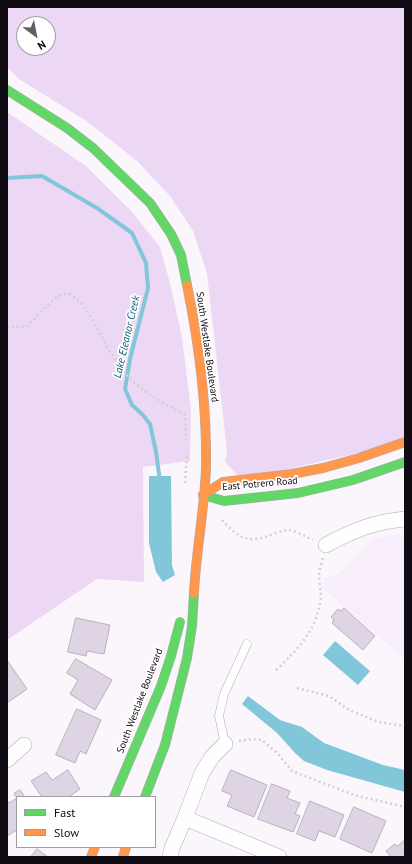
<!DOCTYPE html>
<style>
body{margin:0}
#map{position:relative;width:412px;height:864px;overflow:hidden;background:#faf6fb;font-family:"PT Sans",sans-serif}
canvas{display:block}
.frame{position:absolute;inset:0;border:8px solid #110b13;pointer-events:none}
.legend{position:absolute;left:16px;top:796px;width:140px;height:52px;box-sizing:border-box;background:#fff;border:1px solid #a09da1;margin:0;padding:5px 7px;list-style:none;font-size:12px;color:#110b13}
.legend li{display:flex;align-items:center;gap:8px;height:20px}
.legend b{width:20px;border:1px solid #a09da1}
.north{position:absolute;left:16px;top:16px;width:40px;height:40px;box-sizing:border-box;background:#fff;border:1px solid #a09da1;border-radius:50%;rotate:148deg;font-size:11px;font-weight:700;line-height:16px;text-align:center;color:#110b13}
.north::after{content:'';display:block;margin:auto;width:14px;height:18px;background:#635d64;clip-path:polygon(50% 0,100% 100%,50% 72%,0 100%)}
</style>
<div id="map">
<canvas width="412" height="864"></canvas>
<div class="frame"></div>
<ul class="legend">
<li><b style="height:5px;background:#63d668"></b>Fast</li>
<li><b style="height:5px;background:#ff974d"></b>Slow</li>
</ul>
<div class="north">N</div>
</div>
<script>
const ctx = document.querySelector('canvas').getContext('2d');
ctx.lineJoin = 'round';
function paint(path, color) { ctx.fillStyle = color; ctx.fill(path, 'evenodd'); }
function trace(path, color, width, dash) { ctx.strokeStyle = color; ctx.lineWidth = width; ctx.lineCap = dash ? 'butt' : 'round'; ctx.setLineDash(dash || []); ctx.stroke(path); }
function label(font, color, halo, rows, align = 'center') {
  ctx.font = font + ' "PT Sans",sans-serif'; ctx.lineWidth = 3.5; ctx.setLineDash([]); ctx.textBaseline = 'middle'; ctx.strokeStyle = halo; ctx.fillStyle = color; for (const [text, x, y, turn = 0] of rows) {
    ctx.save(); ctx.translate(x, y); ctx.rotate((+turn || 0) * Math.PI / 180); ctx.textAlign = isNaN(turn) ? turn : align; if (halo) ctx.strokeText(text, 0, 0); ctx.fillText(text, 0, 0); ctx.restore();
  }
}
paint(new Path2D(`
 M389,535H405V659L323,588L324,578L334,576L344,569L354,558L372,540Z`), '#f8eefb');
paint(new Path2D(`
 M7,7H405V442L241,480L225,461L227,451L207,273L193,231L170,196L137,161L88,122L19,79L7,67ZM24,24H48V48H24Z
 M7,112L86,166L133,213L160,247L170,283L182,337L191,409L190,461L143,467L144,582L97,579L7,640Z`), '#ecd8f4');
paint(new Path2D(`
 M149,476H171L172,565L175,575L163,582L156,572L149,543Z
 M335,641L370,671L358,685L323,655Z
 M248,696L280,720L302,727L324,743L383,765L405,770V792L327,770L304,761L296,754L277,733L242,704Z`), '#82c7d9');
trace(new Path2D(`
 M7,178L42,176L97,208L132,233L146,263L148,288L130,359L125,389L132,405L142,414L150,424L156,452L160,481`), '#82c7d9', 4);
const building = new Path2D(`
 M344,608L375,636L363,650L332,623L334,620L331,617L338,609L341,611Z
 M76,618L110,625L104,654L87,651L86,656L68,652Z
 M76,659L112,680L95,710L70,694L78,680L67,673Z
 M7,660L27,689L7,703Z
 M77,709L101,720L86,754L80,751L75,763L56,755Z
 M68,770L80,789L69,797H42L31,781L46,772L52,780Z
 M231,770L267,785L254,817L227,806L232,795L222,791Z
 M272,784L290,791L287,798L300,803L295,814L300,816L293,832L258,819Z
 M20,790L25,797H17V830L7,836V801L9,803L17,798L14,794Z
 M310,801L344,815L335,837L319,831L315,841L297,834Z
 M354,807L386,821L372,853L340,839Z
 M405,840V857H391L386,851L395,844L397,846Z
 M37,849L48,857H31Z`);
paint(building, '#dfd4e3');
trace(building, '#b7b2b9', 1);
const lane = new Path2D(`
 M225,744L219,716L224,694L247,644`);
const street = new Path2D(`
 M326,545C354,530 374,522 405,519
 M7,760L24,745
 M185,818L279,857
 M170,857L172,848L185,818L202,773L212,757L225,744`);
const fast = new Path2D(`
 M7,90L67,128L93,148L150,203L171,234L181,255L187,285
 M203,495L224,501L298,493L353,480L405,462
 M114,797L161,686L171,656L180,622
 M145,797L165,745L187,658L192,626L194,593`);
const slow = new Path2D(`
 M187,285C199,344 207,405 206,466C205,508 196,550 194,593
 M203,495L223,482L292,474L323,468L359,458L405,442
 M91,857L95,847
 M123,857L126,847`);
trace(lane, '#b2adb5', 9);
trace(street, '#b2adb5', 16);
trace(fast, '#b2adb5', 10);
trace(slow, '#b2adb5', 10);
trace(new Path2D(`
 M7,328L15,326L26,327C33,320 55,295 64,294C83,291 102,340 111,353C129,385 154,398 185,415L186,439
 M185,483L187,454
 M222,520C237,536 246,544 268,536C274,534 281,531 287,530C295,530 306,537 313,540
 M276,670C299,648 317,630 321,597C321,590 319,583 319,576C319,570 322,563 323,557
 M297,688L329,696L349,710L379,722L405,726
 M239,741L252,739L262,740L277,753L292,771L354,795L405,807`), '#d1d0d2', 2.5, [2, 3]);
trace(lane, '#fefefe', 8);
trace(street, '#fefefe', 15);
trace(fast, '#63d668', 9);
trace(slow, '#ff974d', 9);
label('10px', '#110b13', '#fff', [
 ["South Westlake Boulevard",207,347,82],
 ["East Potrero Road",260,484,-5],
 ["South Westlake Boulevard",140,701,-69]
]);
label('italic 11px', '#055e6f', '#fff', [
 ["Lake Eleanor Creek",127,337,-77]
]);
</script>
